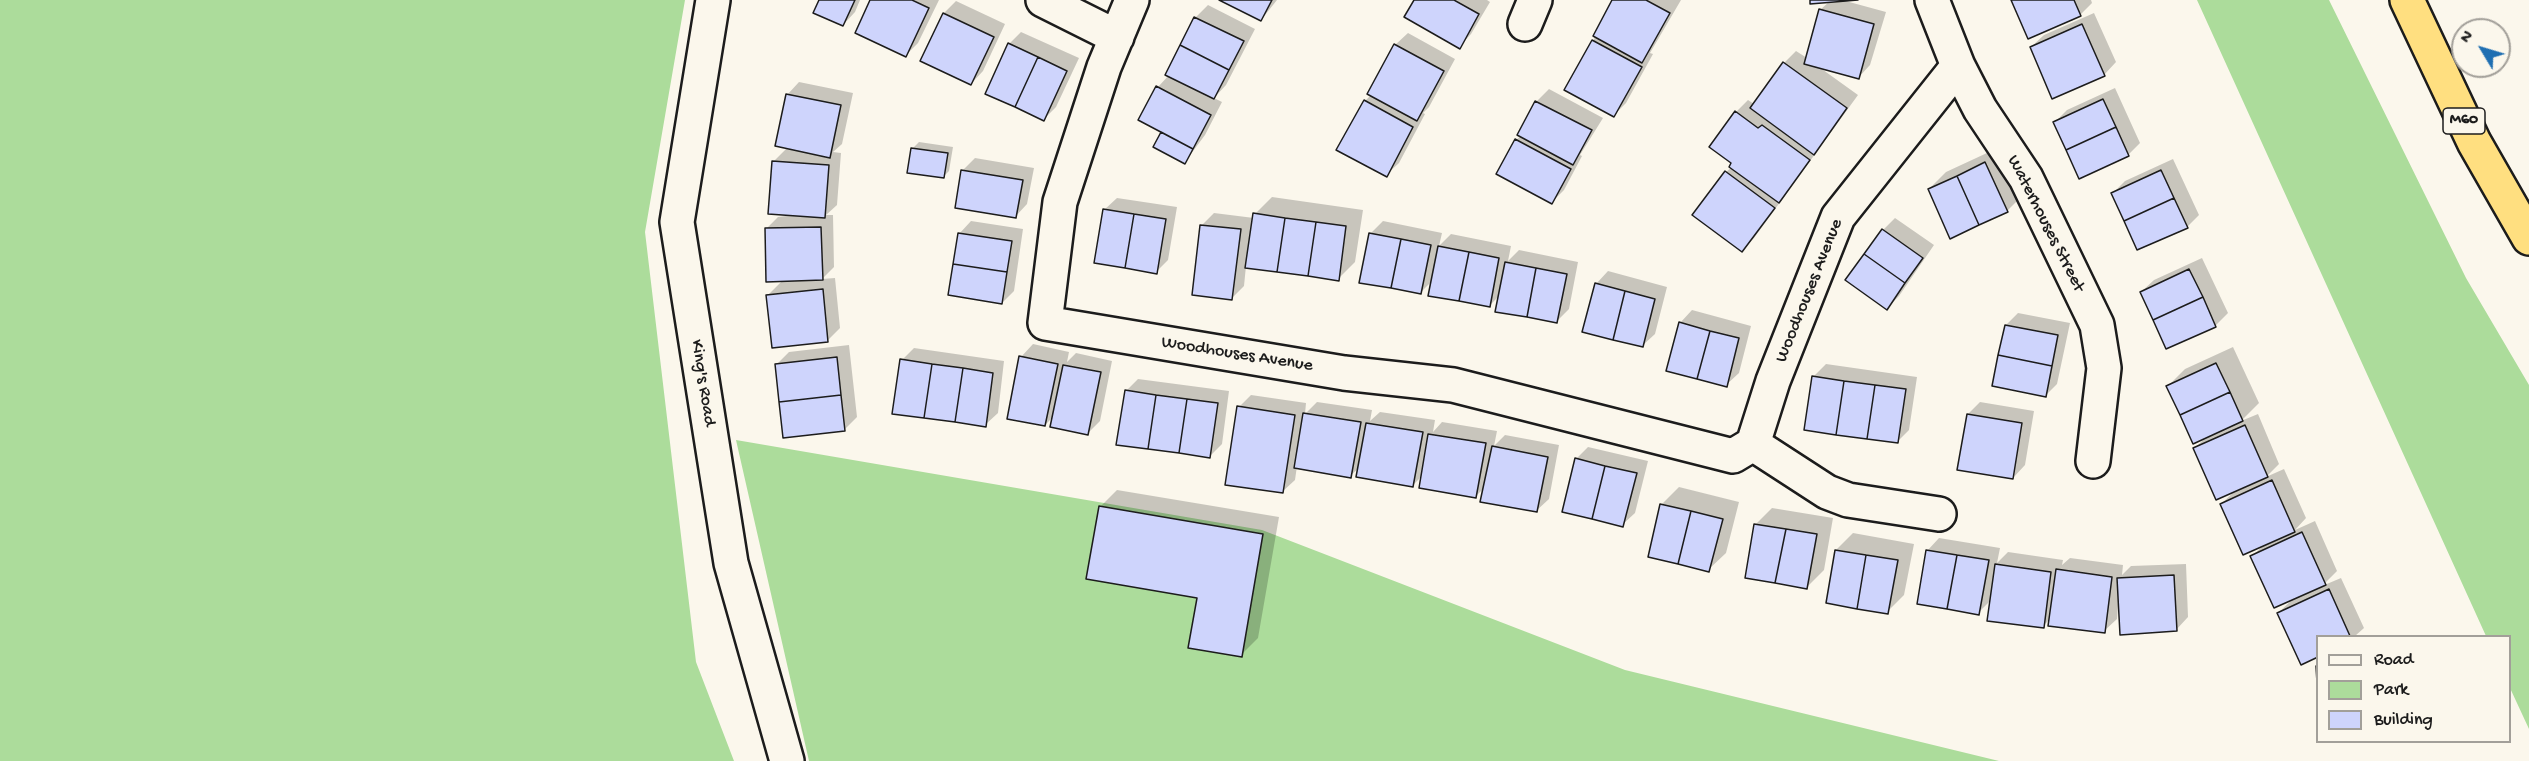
<!DOCTYPE html>
<style>
body{margin:0}
#map{position:relative;width:2529px;height:761px;overflow:hidden;background:#fbf7ec;font-family:"Gochi Hand",sans-serif}
canvas{display:block}
.legend{position:absolute;left:2316px;top:635px;width:195px;height:108px;box-sizing:border-box;background:#fbf7ec;border:2px solid #a29f99;margin:0;padding:8px 10px;list-style:none;font-size:18px;color:#1c1c1c}
.legend li{display:flex;align-items:center;gap:12px;height:30px}
.legend b{width:30px;border:2px solid #a29f99}
.north{position:absolute;left:2451px;top:18px;width:60px;height:60px;box-sizing:border-box;background:#fbf7ec;border:2px solid #a29f99;border-radius:50%;rotate:308deg;font-size:16px;font-weight:700;line-height:24px;text-align:center;color:#1c1c1c}
.north::after{content:'';display:block;margin:auto;width:21px;height:27px;background:#1f6fb2;clip-path:polygon(50% 0,100% 100%,50% 72%,0 100%)}
</style>
<div id="map">
<canvas width="2529" height="761"></canvas>
<ul class="legend">
<li><b style="height:8px;background:#fbf7ec"></b>Road</li>
<li><b style="height:16px;background:#acdc9b"></b>Park</li>
<li><b style="height:16px;background:#ced4fc"></b>Building</li>
</ul>
<div class="north">N</div>
</div>
<script>
const ctx = document.querySelector('canvas').getContext('2d');
ctx.lineJoin = 'round';
function paint(path, color) { ctx.fillStyle = color; ctx.fill(path, 'evenodd'); }
function trace(path, color, width, dash) { ctx.strokeStyle = color; ctx.lineWidth = width; ctx.lineCap = dash ? 'butt' : 'round'; ctx.setLineDash(dash || []); ctx.stroke(path); }
function label(font, color, halo, rows, align = 'center') {
  ctx.font = font + ' "Gochi Hand",sans-serif'; ctx.lineWidth = 4.5; ctx.setLineDash([]); ctx.textBaseline = 'middle'; ctx.strokeStyle = halo; ctx.fillStyle = color; for (const [text, x, y, turn = 0] of rows) {
    ctx.save(); ctx.translate(x, y); ctx.rotate((+turn || 0) * Math.PI / 180); ctx.textAlign = isNaN(turn) ? turn : align; if (halo) ctx.strokeText(text, 0, 0); ctx.fillText(text, 0, 0); ctx.restore();
  }
}
paint(new Path2D(`
 M0,0H685L645,232L696,662L734,761H0Z
 M2197,0H2329L2466,278L2529,385V729L2510,688V636H2486Z
 M736,440L1262,530L1625,670L1999,761H809Z`), '#acdc9b');
paint(new Path2D(`
 M820,0H860L855,12L843,25Z
 M872,0H939L918,43L906,55Z
 M1222,0H1277L1261,20Z
 M1415,0H1487L1490,2L1471,34L1459,47Z
 M1614,0H1681L1650,53L1653,54L1626,103L1614,115L1593,41Z
 M1811,0H1842L1886,12L1870,65L1858,78L1819,67L1858,95L1754,238L1742,250L1726,172L1732,167L1736,112L1748,100L1754,104L1784,63L1796,51L1807,58L1820,10L1830,1Z
 M2013,0H2091L2092,3L2080,15Z
 M956,1L1005,24L983,71L971,84L922,61L944,13Z
 M1208,5L1255,29L1226,85L1214,98L1222,102L1205,135L1185,162L1163,131L1140,119L1158,87L1169,75L1167,74L1196,17Z
 M2094,13L2116,62L2104,75L2031,47L2044,35Z
 M1021,32L1079,58L1056,107L1044,119L1009,44Z
 M1408,33L1455,59L1429,107L1423,113L1425,114L1399,163L1386,175L1339,149L1365,101L1371,95L1395,45Z
 M799,82L853,93L842,144L833,152L841,153L837,205L826,215H833L834,267L822,279L835,278L840,328L827,341L768,295L783,280L766,229L778,217L786,216L774,161L788,147L787,95Z
 M2115,88L2140,143L2128,155L2055,122L2067,110Z
 M1549,89L1603,118L1580,155L1582,156L1564,190L1552,202L1516,140L1521,136L1519,135L1536,102Z
 M919,142L953,147L949,171L943,177L913,148Z
 M2002,146L2024,194L2007,211L1929,189L1946,172Z
 M975,158L1034,168L1027,204L1015,217L962,171Z
 M2173,159L2199,215L2187,227L2113,193L2125,181Z
 M1272,197L1363,210L1355,262L1338,279L1246,266L1244,286L1232,298L1202,225L1214,213L1254,218L1255,214Z
 M1117,198L1177,207L1168,260L1156,272L1104,210Z
 M1895,218L1934,245L1899,296L1887,308L1883,230Z
 M971,221L1023,229L1014,291L1002,303L959,234Z
 M1383,221L1442,233L1439,246L1451,234L1511,246L1508,261L1519,250L1578,262L1569,309L1557,321L1500,295L1489,306L1432,281L1421,292L1371,233Z
 M2202,258L2228,313L2215,326L2167,348L2141,292L2154,280Z
 M1608,271L1667,287L1655,334L1642,346L1596,284Z
 M1692,310L1751,326L1739,373L1726,385L1680,323Z
 M2018,313L2070,323L2057,384L2045,396L2006,325Z
 M1033,344L1069,352L1067,362L1076,353L1112,361L1100,421L1088,433L1054,416L1045,425L1021,357Z
 M849,345L857,417L845,429L777,364L789,352Z
 M2233,347L2259,403L2241,421L2258,414L2279,464L2266,477L2284,469L2306,518L2295,530L2315,521L2337,571L2322,586L2341,578L2364,628L2355,636H2318L2278,613L2294,598L2252,556L2264,545L2221,504L2236,490L2195,448L2207,436L2168,386L2185,369Z
 M914,348L1004,361L998,413L985,425L902,360Z
 M1826,364L1917,377L1909,430L1897,442L1814,376Z
 M1138,379L1229,391L1222,444L1210,456L1126,391Z
 M1251,395L1306,403L1305,414L1317,402L1372,410L1370,421L1380,412L1435,420L1433,432L1442,422L1497,431L1494,446L1505,435L1559,445L1549,499L1536,511L1485,487L1475,497L1423,475L1412,486L1360,467L1350,476L1297,466L1295,480L1282,492L1239,407Z
 M1980,402L2034,411L2025,465L2013,478L1968,414Z
 M1588,447L1648,461L1635,513L1622,525L1576,459Z
 M1679,487L1739,502L1726,553L1708,570L1650,556L1662,504Z
 M1117,490L1279,517L1258,638L1241,655L1199,597L1100,507Z
 M1772,508L1833,518L1824,570L1807,587L1755,525Z
 M1853,533L1914,544L1904,595L1887,612L1836,550Z
 M1939,538L2000,548L1997,563L2008,552L2063,560L2062,565L2070,558L2123,565L2122,575L2131,566L2186,564L2188,617L2176,630L2118,606L2117,619L2104,631L2050,619L2043,626L1991,600L1978,613L1927,551Z`), '#0003');
const building = new Path2D(`
 M819,0H855L843,26L813,13Z
 M870,0H912L929,8L906,57L855,33Z
 M1219,0H1272L1261,21Z
 M1414,0H1454L1479,14L1460,49L1404,17Z
 M1612,0H1646L1670,13L1642,63L1593,36Z
 M1810,0H1858L1810,4Z
 M2011,0H2074L2081,16L2028,39Z
 M1819,9L1874,24L1859,79L1804,64Z
 M943,13L994,37L971,85L920,61Z
 M1194,17L1244,41L1229,70L1180,45Z
 M2082,24L2105,76L2052,99L2030,47Z
 M1592,40L1642,67L1614,117L1564,90Z
 M1008,43L1038,57L1015,107L985,94Z
 M1394,44L1444,71L1417,121L1367,94Z
 M1180,45L1229,70L1214,99L1165,75Z
 M1038,57L1067,71L1044,121L1015,107Z
 M1783,62L1847,108L1814,155L1750,108Z
 M1156,86L1211,115L1193,149L1138,120Z
 M786,94L841,105L830,158L775,146Z
 M2103,99L2116,127L2066,150L2053,122Z
 M1364,100L1413,127L1387,177L1336,150Z
 M1535,101L1592,130L1573,165L1517,135Z
 M1735,111L1758,128L1762,125L1810,160L1779,203L1729,167L1731,163L1709,147Z
 M2116,127L2129,156L2079,179L2066,150Z
 M1161,132L1193,149L1185,164L1153,147Z
 M1515,139L1571,169L1552,204L1496,174Z
 M911,148L948,153L944,178L907,173Z
 M772,161L829,165L825,218L768,214Z
 M1985,162L2008,212L1979,225L1957,176Z
 M961,170L1023,180L1016,218L955,208Z
 M2161,170L2174,198L2124,221L2111,193Z
 M1725,171L1775,208L1742,252L1692,215Z
 M1957,176L1979,225L1950,239L1928,189Z
 M2174,198L2188,228L2137,250L2124,221Z
 M1103,209L1134,214L1125,268L1094,263Z
 M1253,213L1285,218L1277,272L1245,268Z
 M1134,214L1166,219L1157,274L1125,268Z
 M1285,218L1316,222L1308,276L1277,272Z
 M1316,222L1346,226L1339,281L1308,276Z
 M1200,225L1241,229L1232,300L1192,295Z
 M821,227L823,280L766,282L765,228Z
 M1882,229L1923,258L1905,283L1864,254Z
 M958,233L1012,241L1007,272L953,264Z
 M1369,233L1401,239L1391,288L1359,283Z
 M1401,239L1431,245L1421,294L1391,288Z
 M1438,246L1469,252L1459,301L1428,296Z
 M1469,252L1499,258L1490,307L1459,301Z
 M1864,254L1905,283L1887,310L1845,280Z
 M1505,262L1536,268L1527,317L1495,312Z
 M953,264L1007,272L1002,304L948,295Z
 M1536,268L1567,274L1557,323L1527,317Z
 M2189,269L2203,297L2153,320L2140,292Z
 M1595,283L1625,291L1613,340L1582,332Z
 M823,289L828,342L772,348L766,295Z
 M1625,291L1655,299L1643,347L1613,340Z
 M2203,297L2216,327L2166,349L2153,320Z
 M1679,322L1710,331L1697,379L1666,371Z
 M2005,325L2058,335L2052,366L1998,355Z
 M1710,331L1739,338L1727,387L1697,379Z
 M1998,355L2052,366L2046,397L1992,386Z
 M1019,356L1058,364L1045,426L1007,419Z
 M837,357L841,395L779,402L775,364Z
 M900,359L932,364L924,418L892,414Z
 M2216,363L2230,392L2180,415L2166,386Z
 M932,364L963,368L955,422L924,418Z
 M1063,365L1101,372L1088,435L1050,427Z
 M963,368L993,373L986,427L955,422Z
 M1812,376L1844,381L1836,435L1804,430Z
 M1844,381L1875,385L1867,439L1836,435Z
 M1875,385L1906,389L1898,443L1867,439Z
 M1125,390L1156,395L1148,449L1116,445Z
 M2230,392L2243,421L2193,444L2180,415Z
 M841,395L845,431L783,438L779,402Z
 M1156,395L1187,399L1179,453L1148,449Z
 M1187,399L1218,403L1210,458L1179,453Z
 M1237,406L1295,415L1283,493L1225,485Z
 M1303,413L1361,422L1351,478L1294,468Z
 M1967,414L2022,423L2013,479L1957,470Z
 M1366,423L1423,432L1413,487L1356,477Z
 M2245,425L2268,477L2216,500L2193,448Z
 M1428,434L1486,443L1476,498L1419,488Z
 M1492,446L1548,457L1537,512L1480,502Z
 M1575,458L1605,466L1592,519L1562,512Z
 M1605,466L1637,473L1623,527L1592,519Z
 M2272,480L2295,532L2243,555L2220,504Z
 M1660,504L1691,511L1678,564L1648,557Z
 M1099,506L1263,534L1242,657L1188,648L1197,598L1086,579Z
 M1691,511L1723,519L1709,572L1678,564Z
 M1754,524L1786,529L1775,583L1745,578Z
 M1786,529L1817,534L1807,589L1775,583Z
 M2302,532L2326,585L2274,608L2250,556Z
 M1835,550L1866,555L1857,609L1826,603Z
 M1926,550L1957,555L1947,609L1917,604Z
 M1866,555L1898,560L1888,614L1857,609Z
 M1957,555L1989,560L1979,615L1947,609Z
 M1995,564L2051,572L2044,628L1987,621Z
 M2056,569L2112,577L2105,633L2048,626Z
 M2174,575L2177,631L2120,635L2117,578Z
 M2329,589L2350,636H2318V657L2301,665L2277,613Z
 M2316,666H2318V700Z`);
paint(building, '#ced4fc');
trace(building, '#1c1c1c', 1.5);
const minor = new Path2D(`
 M713,0L677,222L731,563L787,761
 M1043,0L1117,37
 M1132,0L1104,67L1060,202L1045,323L1344,373L1453,385L1733,456L1753,444L1773,381L1838,217L1958,66
 M1932,0L1958,66L1980,109L2026,178L2097,325L2104,368L2093,461
 M1525,24L1535,0
 M1753,444L1827,492L1848,500L1939,514`);
const highway = new Path2D(`
 M2407,0L2474,142L2529,238`);
trace(minor, '#1c1c1c', 38);
trace(highway, '#1c1c1c', 38);
trace(minor, '#fbf7ec', 33);
trace(highway, '#ffdf80', 33);
for (const [x, y, w] of [
 [2464,121,42]
]) { const box = new Path2D(); box.roundRect(x - w / 2, y - 13, w, 26, 4.5); ctx.fillStyle = '#fbf7ec'; ctx.fill(box); trace(box, '#1c1c1c', 1.5); }
label('bold 16px', '#1c1c1c', null, [
 ["M60",2464,121]
]);
label('18px', '#1c1c1c', '#fbf7ec', [
 ["Waterhouses Street",2045,224,63],
 ["Woodhouses Avenue",1810,291,-68],
 ["Woodhouses Avenue",1237,355,9],
 ["King's Road",702,383,81]
]);
</script>
